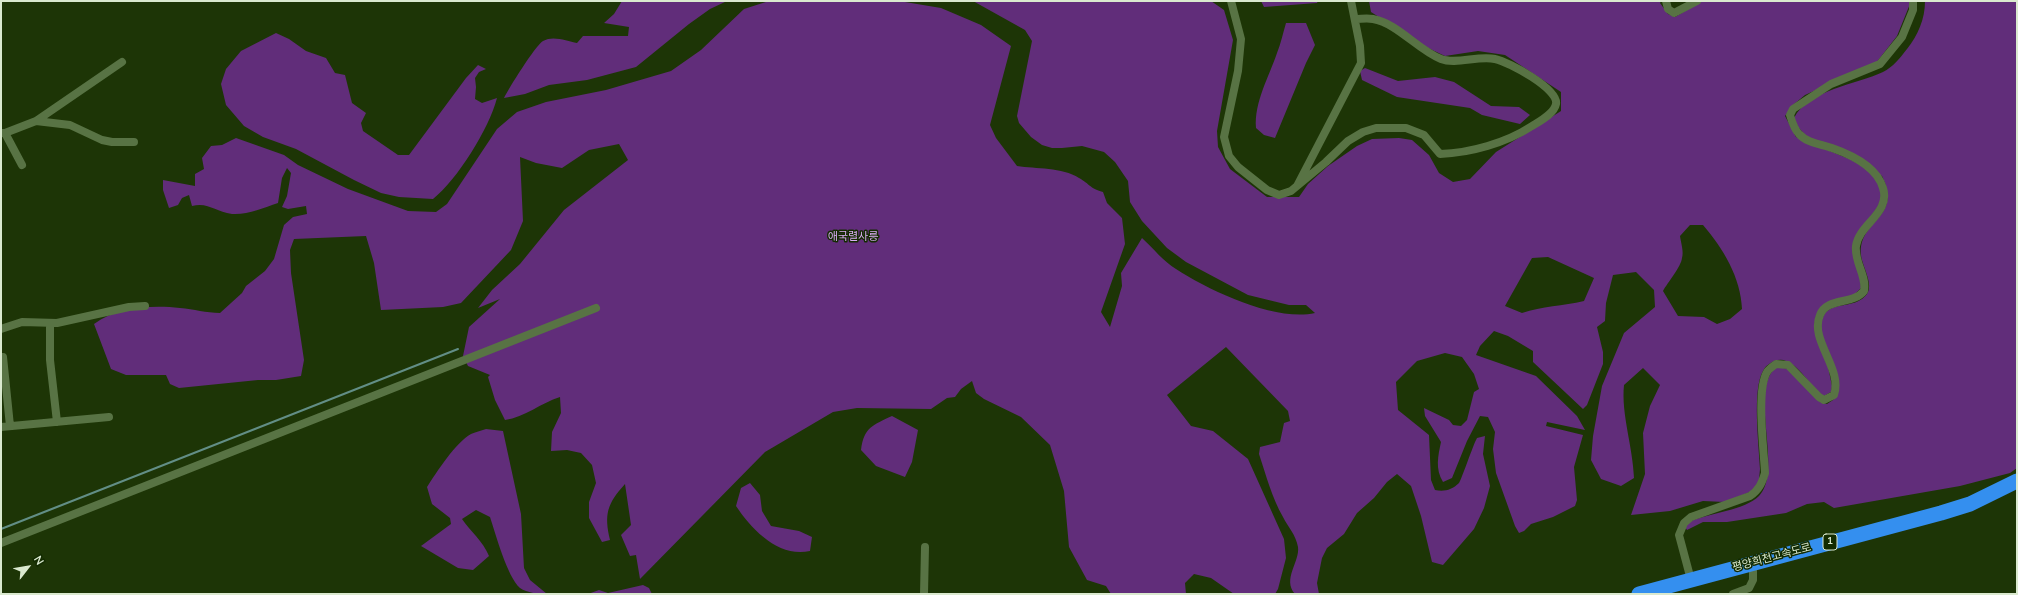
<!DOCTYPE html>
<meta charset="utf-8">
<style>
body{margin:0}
#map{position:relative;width:2018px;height:595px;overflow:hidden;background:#1d3506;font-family:"Nunito Sans",sans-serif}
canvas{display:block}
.frame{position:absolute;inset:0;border:2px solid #dae9cf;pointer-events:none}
.north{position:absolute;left:8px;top:547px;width:40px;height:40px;-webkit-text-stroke:3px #132b00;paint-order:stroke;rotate:59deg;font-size:11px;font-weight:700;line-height:16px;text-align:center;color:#dae9cf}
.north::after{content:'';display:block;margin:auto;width:14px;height:18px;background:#dae9cf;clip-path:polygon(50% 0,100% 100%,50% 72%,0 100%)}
</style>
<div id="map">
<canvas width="2018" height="595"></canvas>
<div class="frame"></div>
<div class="north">N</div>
</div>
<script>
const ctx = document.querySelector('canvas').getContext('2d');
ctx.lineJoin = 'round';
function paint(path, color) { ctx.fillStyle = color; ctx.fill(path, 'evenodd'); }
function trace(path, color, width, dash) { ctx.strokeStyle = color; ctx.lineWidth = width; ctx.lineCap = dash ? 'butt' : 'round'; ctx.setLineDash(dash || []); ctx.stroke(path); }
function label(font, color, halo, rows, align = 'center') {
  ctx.font = font + ' "Nunito Sans","Noto Sans KR",sans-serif'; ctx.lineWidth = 3; ctx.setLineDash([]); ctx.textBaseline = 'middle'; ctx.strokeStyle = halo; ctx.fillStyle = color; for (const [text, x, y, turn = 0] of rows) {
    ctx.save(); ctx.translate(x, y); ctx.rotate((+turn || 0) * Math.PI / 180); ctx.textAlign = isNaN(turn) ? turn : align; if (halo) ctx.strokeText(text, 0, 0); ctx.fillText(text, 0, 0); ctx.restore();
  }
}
paint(new Path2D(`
 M622,1H727L710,9L689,24L636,67L587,80L549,85L525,94L504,98C509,88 535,46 543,41C553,35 567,41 577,43L583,36H628L629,27L604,23L614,14Z
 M769,1H899L941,8L981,25L1011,46L990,125L996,138L1017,166C1036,169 1062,167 1079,178C1090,184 1089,188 1103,192L1107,203L1122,218L1125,244L1101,312L1110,327L1122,286L1121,273L1142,238C1153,248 1164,262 1176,269C1210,291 1276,322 1315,313L1306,305H1289L1248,295L1186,262L1167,248L1142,221L1130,202L1128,181L1115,162L1104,152L1082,146L1062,148H1052L1042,145L1031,137L1019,123L1017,116L1032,41L1025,30L973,1H1211L1224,10L1233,40L1217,131L1218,147L1230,169L1267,197H1299L1308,184L1328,166L1357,146L1372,139L1399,138L1412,140L1429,155L1439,173L1453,182L1470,179L1496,152L1561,111V92L1505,55L1478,51L1445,56L1428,48L1371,12L1369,1H1661L1660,3L1668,14L1675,17L1702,1H1909L1910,4L1897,36L1876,63L1805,95L1793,105L1785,116L1796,137L1854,161L1867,169L1876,179L1882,193L1880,204L1858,233L1861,288L1853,296L1824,305L1816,316L1814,327L1826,357L1832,386L1831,392L1824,396C1809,387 1803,368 1786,361C1782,359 1778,360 1774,361C1769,364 1766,365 1763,371C1752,389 1759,446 1760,469L1759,480L1755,490L1725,502L1703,501L1670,511L1631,515L1645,474L1643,433L1650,406L1660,385L1643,368L1624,385C1621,414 1633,447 1634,478L1621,486L1601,479L1591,460L1593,436L1602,386L1624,333L1655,307L1654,290L1636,272L1613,275L1606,303L1605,321L1597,327L1603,352V364L1587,405L1583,409L1533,362V351L1508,336L1494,331L1480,346L1476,355L1536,376L1577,416L1585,430L1547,422L1546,426L1583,435L1574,467L1577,500L1575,506L1553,517L1531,524L1524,531L1519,533L1515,526L1496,473L1493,449L1495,432L1488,417L1480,416L1467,441L1452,478L1443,482C1435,469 1438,456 1441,442L1425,416L1424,408L1449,420L1453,425L1461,426L1467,420L1474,392L1479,389L1474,374L1462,357L1445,353L1417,361L1396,382L1398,410L1429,435L1431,480L1435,490C1444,492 1452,490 1459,483C1461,481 1473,445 1477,438L1485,436L1483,454L1490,486L1484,508L1474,529L1443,565L1432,562L1421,516L1411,486L1397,474L1387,482L1374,498L1357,513L1344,534L1327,548L1322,558L1317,583L1319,594H1295C1282,579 1300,562 1298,547C1296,535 1288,527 1283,517C1272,498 1266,475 1259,454L1260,447L1280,442L1284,423L1290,421L1288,411L1226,347L1167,395L1191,426L1213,431L1248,459L1284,539L1286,558L1278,589L1275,594H1234L1211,578L1194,574L1185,583L1186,594H1111L1106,586L1087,580L1069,547L1064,491L1050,445L1021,417L984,399L976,393L972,381L961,389L955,397L947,398L931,409L857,408L833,412L765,452L640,579L636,555L630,556L621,535L631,525L625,484C607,504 604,514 610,540L602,542L589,518V502L596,483L592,465L581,453L567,450L551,451L552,432L561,413L560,397C541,403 525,417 505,420L495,400L488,377L490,375L468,366L463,356L469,327L500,299L478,308L492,290L520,264L564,210L628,160L619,144L589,150L562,168L536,163L520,157L523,221L511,250L461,303L443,307L381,310L374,263L366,236L294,239L290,250L291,273L304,360L301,376L276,380H258L179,388L170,384L166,375H126L111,369L94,324C117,307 152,305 180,308C194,309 206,313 220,313L242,293L246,286L265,271L274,259L284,225L293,217L307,214L306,206L288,209L282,207L287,196L291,173L287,168L282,178L278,203C263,208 248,215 232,214C215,212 209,202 192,206L189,195L182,198L178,205L169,208L163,190V180L195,186V174L204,169L202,158L211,146L222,145L236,138L284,155L298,165L348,189L408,211L436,212L447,204L497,129L517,112L546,102L606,90L671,71L701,50L744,9ZM1690,225H1703C1723,248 1741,278 1742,309L1730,319L1717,324L1704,317L1678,316L1663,291C1668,282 1681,267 1682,258C1684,252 1681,243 1680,236ZM1548,257L1594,278L1584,301C1563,306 1542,306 1522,313L1505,306L1532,258Z
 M1261,1H1318L1317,3L1264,7Z
 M1925,1H2017V468L2010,473L1960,486L1834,508L1824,502L1807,504L1786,513L1727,522H1703L1687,530L1685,527L1691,521C1710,513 1745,510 1759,496C1784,471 1748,391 1776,367L1790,369L1820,402L1827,404L1833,400L1837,394L1821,332C1820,294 1852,314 1867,294C1874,284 1862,266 1861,255C1858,219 1903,219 1882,176L1807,137L1798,127L1794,118C1809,89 1856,85 1883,72C1893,67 1900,58 1907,49C1918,35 1925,19 1925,1Z
 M1286,23H1306L1315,45L1306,63L1275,138L1264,135L1256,128C1254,102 1269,77 1277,53C1281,43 1283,33 1286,23Z
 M276,33L289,39L306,51L326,58L335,73L345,75L352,103L366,113L361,123L363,131L398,155H409L466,78L478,65L486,69L479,72L475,78L476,87L475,99L482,103L497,98C489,129 457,180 433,199L399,197L381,193L354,180L296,149L263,137L244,126L226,105L221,84L226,69L241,51Z
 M1365,68L1398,81L1435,77L1454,82L1491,106L1519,107L1530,115L1520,124L1482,115L1470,108L1397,97L1362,80L1360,71Z
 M892,416L918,430L912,462L905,477L876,466L861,450C864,427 873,425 892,416Z
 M486,429L503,431L521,514L524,568L530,580L547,594C539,594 527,593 520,588C507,576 496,535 490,517L476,510L462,519C471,532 483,541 489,556L473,570L458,568L421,546L451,524L450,518L432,504L427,487C436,473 456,442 471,434C475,432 481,431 486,429Z
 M750,483L760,495L762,511L771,526L799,531L812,537L810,551C779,558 752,530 736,506L741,488Z
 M643,585L649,588L652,594H588L599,590L608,593Z`), '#612d7a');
trace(new Path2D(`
 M1,529L458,349`), '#628e86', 2);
trace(new Path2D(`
 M1231,1L1241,39L1238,71L1224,137L1229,156L1238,167L1267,190L1279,195L1291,191L1297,186L1361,63L1360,46L1351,1
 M1666,1L1668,9L1674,13L1697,1
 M36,121L70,125L102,140L112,142H134
 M1,133H5L36,121L122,62
 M5,133L22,165
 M1297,186L1326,162L1348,141L1363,132L1376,128H1406L1424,135L1440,154C1470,153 1506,143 1532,126C1540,121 1554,114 1556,104C1559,89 1509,62 1495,59C1479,55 1456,65 1441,59C1418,50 1397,23 1373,19C1367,18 1361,19 1355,19
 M50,323V360L57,422
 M1,329L22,322L57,323L129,307L145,306
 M3,357L10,426
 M1,427L109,417
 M1,543L596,308
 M1691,580L1679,535L1684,523L1691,517L1750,496C1759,490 1762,483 1765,473C1764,451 1756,390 1767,372C1769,369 1773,366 1776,364L1788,365L1819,397L1824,400L1834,395C1843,368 1809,340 1820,315C1827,297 1853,305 1864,291C1867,276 1854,262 1856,246C1859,224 1891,213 1883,188C1877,167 1852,155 1832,148C1821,144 1807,143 1799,134C1794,129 1792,122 1790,115L1793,109L1831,84L1880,64L1902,37L1913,10V1
 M924,594L925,547
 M1733,594L1749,588L1753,580V571`), '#587344', 8);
trace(new Path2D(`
 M1639,594L1941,513L1970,504L2017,481`), '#348fef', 15);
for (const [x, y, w] of [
 [1830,542,14]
]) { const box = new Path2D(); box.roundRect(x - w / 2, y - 8, w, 16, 3); ctx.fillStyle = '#132b00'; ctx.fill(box); trace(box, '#dae9cf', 1); }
label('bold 10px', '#dae9cf', null, [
 ["1",1830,542]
]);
label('11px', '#daadf3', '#132b00', [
 ["애국렬사릉",853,237]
]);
label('11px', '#dae9cf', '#132b00', [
 ["평양희천고속도로",1772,558,-15]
]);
</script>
